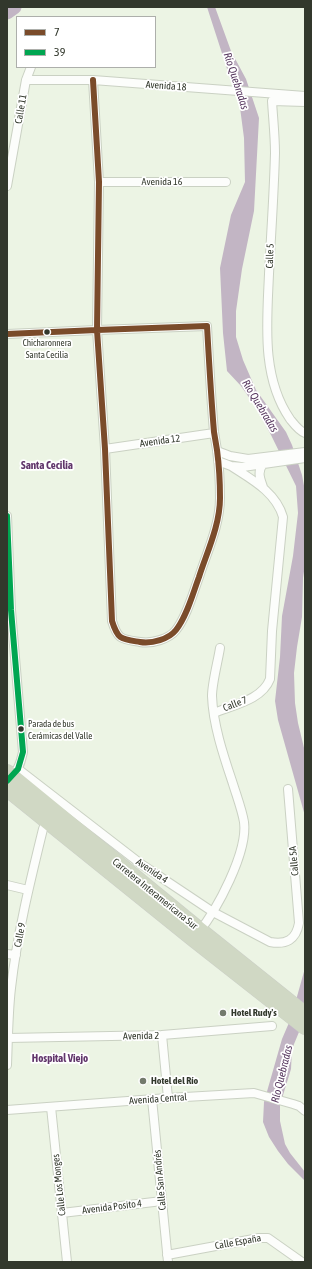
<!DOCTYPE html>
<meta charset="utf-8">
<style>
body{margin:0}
#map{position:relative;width:312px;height:1269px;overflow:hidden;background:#ecf4e4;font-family:"Asap Condensed",sans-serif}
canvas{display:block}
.frame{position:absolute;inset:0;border:8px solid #32382c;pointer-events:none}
.legend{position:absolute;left:16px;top:16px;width:140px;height:52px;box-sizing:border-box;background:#fff;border:1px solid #adafab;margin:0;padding:5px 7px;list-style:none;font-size:12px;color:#32382c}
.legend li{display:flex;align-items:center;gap:8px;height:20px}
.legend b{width:20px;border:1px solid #adafab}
</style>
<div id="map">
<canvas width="312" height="1269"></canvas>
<div class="frame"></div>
<ul class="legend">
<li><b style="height:5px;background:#7a4b2a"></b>7</li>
<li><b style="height:5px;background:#00a651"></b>39</li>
</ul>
</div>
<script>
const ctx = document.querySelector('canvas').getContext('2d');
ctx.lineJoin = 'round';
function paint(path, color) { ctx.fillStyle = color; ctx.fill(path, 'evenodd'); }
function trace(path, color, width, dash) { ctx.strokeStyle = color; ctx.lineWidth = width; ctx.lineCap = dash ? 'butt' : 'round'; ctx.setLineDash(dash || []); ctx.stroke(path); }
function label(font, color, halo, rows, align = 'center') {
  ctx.font = font + ' "Asap Condensed",sans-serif'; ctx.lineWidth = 3.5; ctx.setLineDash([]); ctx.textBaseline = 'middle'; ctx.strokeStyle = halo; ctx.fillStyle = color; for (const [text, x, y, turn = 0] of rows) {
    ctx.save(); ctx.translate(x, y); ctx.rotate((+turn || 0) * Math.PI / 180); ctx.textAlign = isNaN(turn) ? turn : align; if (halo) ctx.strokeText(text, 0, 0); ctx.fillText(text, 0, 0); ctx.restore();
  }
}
paint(new Path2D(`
 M207,7H215L231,51L246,79L259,118L254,211L242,269L236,311V337L243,360L256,390L286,432L292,445L302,475L305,491V565L303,578L302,617L297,647L294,673L295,703L298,723L305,752V816L278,720L275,701L280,657L282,616L293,556L298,513L296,486L271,435L255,406L241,386L227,371L223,333L220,268L231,215L245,182L244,138L239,100L230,78Z
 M305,968V1007L299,1032L292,1049L291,1069L280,1105V1121L285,1144L290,1153L305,1172V1181L288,1164L278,1151L269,1137L263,1122L264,1102L282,1039L291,1018Z`), '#c2b5c4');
trace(new Path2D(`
 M7,12L14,7`), '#c2b5c4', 15);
const street = new Path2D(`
 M26,80H93L305,96
 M305,102L272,101C273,118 275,136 275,153C274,193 271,234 269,274C267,322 261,377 290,419C294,424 299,431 305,433
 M99,182H226
 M7,186L26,80L31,67
 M7,334L97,330L207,326C209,361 211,397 214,432C215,438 216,444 217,450C219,465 220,482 220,498C220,525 207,552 199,577C193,593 187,616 176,630C169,639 152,644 140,642C121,639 118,640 112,621L105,449L97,330L99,182L93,80
 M105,449L214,433
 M217,451L230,456L248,459L305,452
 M218,461L231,466L243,467L305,458
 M263,487C260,478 257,472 263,464
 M7,516L11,610L23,752C21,760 20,767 15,772
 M214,713C233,705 262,700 270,679L272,631L283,517C276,492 251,479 231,466
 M18,769L141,864L213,912L270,942C286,945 296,940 299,923L288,789
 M7,885L28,890
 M198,933C217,910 248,852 244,822C242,810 237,797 233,784C224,757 213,725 212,696C212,683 218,661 220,648
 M7,954L16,955
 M162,1035L168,1098
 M8,1038L162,1035L272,1026
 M7,1065C8,1040 8,1014 11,988C17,935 30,882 43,829L47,819
 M152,1099L168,1262
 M51,1107L67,1262
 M7,1110L168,1098L254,1093L293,1104L299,1106L305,1111
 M62,1213L162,1201
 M167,1255L259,1238H268L302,1262`);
const highway = new Path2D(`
 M7,772L200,930L305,1014
 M7,789L193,939L305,1027`);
trace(street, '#cad1c3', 10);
trace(highway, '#cbcfc7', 16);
trace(street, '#fcfdfb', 8);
trace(highway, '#d0d8c4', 15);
trace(new Path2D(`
 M7,334L97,330L207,326C209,361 211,397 214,432C215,438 216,444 217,450C219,465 220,482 220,498C220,525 207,552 199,577C193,593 187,616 176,630C169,639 152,644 140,642C121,639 118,640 112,621L105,449L97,330L99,182L93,80`), '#7a4b2a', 6);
trace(new Path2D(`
 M7,516L11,610L23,752L18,769L7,781`), '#00a651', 6);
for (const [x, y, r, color] of [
 [47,332,3.5,"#32382c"],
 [21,729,3.5,"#32382c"],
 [223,1013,4,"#737a6c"],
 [143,1081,4,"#737a6c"]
]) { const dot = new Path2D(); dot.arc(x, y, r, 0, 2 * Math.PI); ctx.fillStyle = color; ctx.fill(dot); trace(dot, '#fff', 1.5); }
label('9px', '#32382c', '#fff', [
 ["Chicharonnera",47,343],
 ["Santa Cecilia",47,355],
 ["Parada de bus",28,724,"left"],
 ["Cerámicas del Valle",28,736,"left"]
]);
label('10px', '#32382c', '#fff', [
 ["Avenida 18",166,86,4],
 ["Calle 11",21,109,-80],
 ["Avenida 16",162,182],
 ["Calle 5",270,256,-88],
 ["Avenida 12",160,441,-8],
 ["Calle 7",235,704,-21],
 ["Calle 5A",294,861,-95],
 ["Avenida 4",152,871,34],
 ["Carretera Interamericana Sur",155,894,39],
 ["Calle 9",20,935,-79],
 ["Avenida 2",141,1036,-1],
 ["Avenida Central",158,1099,-4],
 ["Calle San Andrés",160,1180,-95],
 ["Calle Los Monges",59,1185,-96],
 ["Avenida Posito 4",112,1207,-7],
 ["Calle España",238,1242,-10]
]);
label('bold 10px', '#32382c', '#fff', [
 ["Hotel Rudy's",231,1013],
 ["Hotel del Río",151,1081]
], 'left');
label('italic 11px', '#55355d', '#fff', [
 ["Río Quebradas",236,81,72],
 ["Río Quebradas",260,406,59],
 ["Río Quebradas",282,1074,-76]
]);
label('bold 11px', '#61366b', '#fff', [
 ["Santa Cecilia",47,466],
 ["Hospital Viejo",60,1059]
]);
</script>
